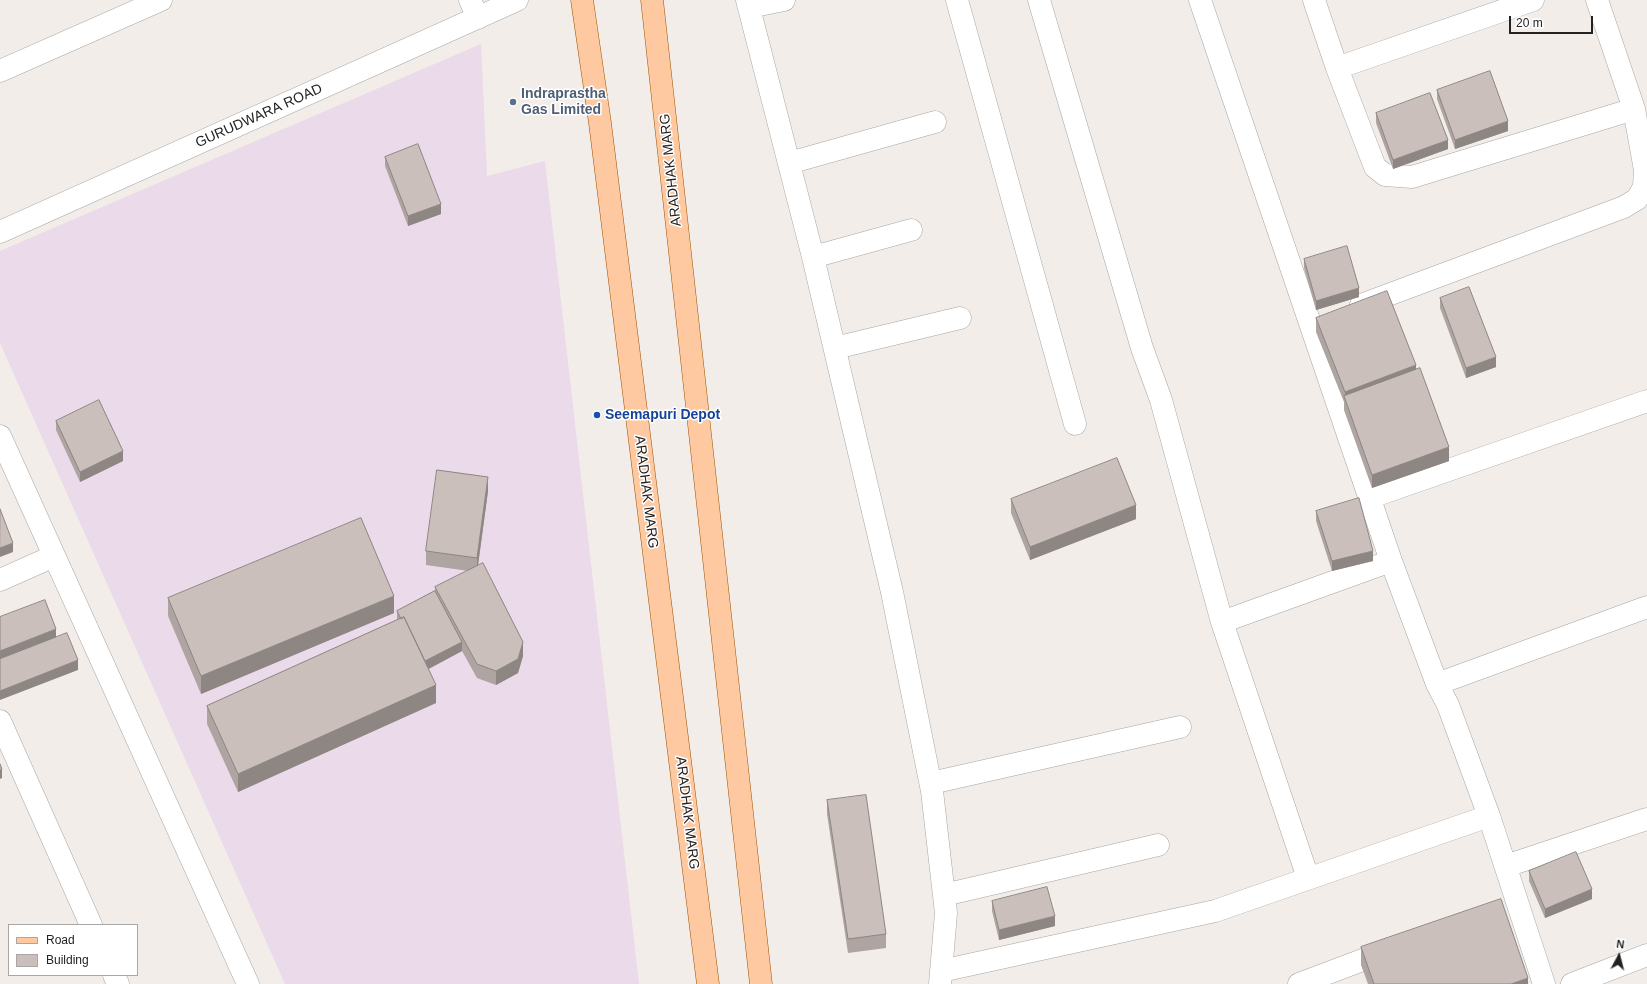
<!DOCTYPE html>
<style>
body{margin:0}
#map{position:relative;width:1647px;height:984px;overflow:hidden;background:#f2ede8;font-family:Arial,sans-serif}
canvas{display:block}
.legend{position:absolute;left:8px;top:924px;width:130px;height:52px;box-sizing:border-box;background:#fff;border:1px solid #a7a7a7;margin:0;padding:5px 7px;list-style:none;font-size:12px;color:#222}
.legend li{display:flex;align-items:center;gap:8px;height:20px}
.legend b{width:20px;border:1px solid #a7a7a7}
.north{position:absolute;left:1599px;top:936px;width:40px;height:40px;-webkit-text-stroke:3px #fff;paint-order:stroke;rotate:7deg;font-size:11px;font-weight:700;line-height:16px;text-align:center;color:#222}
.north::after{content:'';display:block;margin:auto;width:14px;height:18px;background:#222;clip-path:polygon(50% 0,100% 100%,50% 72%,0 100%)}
.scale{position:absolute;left:1509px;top:16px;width:84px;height:18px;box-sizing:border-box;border:2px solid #222;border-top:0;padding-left:5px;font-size:12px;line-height:14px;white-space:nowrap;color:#222;-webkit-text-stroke:3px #fff;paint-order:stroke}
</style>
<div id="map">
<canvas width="1647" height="984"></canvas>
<ul class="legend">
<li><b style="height:5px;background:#fec8a1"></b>Road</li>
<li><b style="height:11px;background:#cabfbb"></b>Building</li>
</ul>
<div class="north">N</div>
<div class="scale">20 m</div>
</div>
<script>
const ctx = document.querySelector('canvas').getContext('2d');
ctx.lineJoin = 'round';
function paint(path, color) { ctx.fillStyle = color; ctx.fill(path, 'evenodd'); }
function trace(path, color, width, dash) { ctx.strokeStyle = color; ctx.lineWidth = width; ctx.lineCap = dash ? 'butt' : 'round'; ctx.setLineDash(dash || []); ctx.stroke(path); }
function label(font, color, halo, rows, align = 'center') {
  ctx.font = font + ' Arial,sans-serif'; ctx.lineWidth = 3; ctx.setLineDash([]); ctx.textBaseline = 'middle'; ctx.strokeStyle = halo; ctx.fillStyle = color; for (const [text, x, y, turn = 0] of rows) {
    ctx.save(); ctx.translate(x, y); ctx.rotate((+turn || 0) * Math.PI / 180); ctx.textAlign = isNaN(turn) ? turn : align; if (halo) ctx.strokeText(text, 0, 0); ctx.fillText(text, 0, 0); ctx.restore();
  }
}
paint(new Path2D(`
 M481,44L487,176L545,161L639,984H285L0,343V251Z`), '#ebdaea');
const minor = new Path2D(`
 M470,0L478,18
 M747,0L813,257L892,592L932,791L946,913L940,984
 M957,0L1075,424
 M1039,0L1142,348L1161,400L1222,622L1308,878
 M1200,0L1391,561L1437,684L1448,705L1489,816L1544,984
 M1314,0L1337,68L1375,167L1385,175L1412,177L1634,109
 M749,7L784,0
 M1337,68L1533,0
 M0,71L161,0
 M789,163L935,122
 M0,232L517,0
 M813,257L911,230
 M1361,305L1624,207L1637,199L1644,187L1645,170L1634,109L1597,0
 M835,348L960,318
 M0,436L248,984
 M1371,497L1647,401
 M0,580L54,556
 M1222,622L1391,561
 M1437,684L1647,607
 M0,721L91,925
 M931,783L1180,727
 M1506,866L1647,819
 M944,895L1158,845
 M941,971L1215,911L1489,816
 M114,975L118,984
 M1299,984L1389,950
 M1572,984L1647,955`);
const major = new Path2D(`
 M582,0L600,123L708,984
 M652,0L761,984`);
trace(minor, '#a6a6a6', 23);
trace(major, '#9f5400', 23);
trace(minor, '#fff', 22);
trace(major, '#fec8a1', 22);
paint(new Path2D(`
 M1437,90L1508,131L1455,149L1437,99Z
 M1376,113L1448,149L1393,169L1376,123Z
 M385,157L441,214L408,226L385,166Z
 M1304,259L1359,297L1316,310L1304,268Z
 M1440,298L1496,367L1466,378L1440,308Z
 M1316,318L1416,369L1449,461L1372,488L1344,410V402L1316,332Z
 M56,421L123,461L80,482L56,430Z
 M488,491L478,566L523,656L518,673L496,685L477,678L462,651L428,669L436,703L238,792L207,724V706L397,620V611L435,591V587L469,571L426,565V551Z
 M1011,499L1136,519L1030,560L1011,513Z
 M1316,511L1373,561L1332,571L1316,521Z
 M168,598L394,613L201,694L168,616Z
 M827,800L886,934V948L848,953L827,814Z
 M1529,871L1592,899L1545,918L1529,881Z
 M992,901L1055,926L999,940L992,911Z
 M1361,947L1528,984H1368L1361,965Z`), '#aea4a1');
paint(new Path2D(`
 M1508,121V131L1455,149V140Z
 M1448,140V149L1393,169V160Z
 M441,204V214L408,226V216Z
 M1359,288V297L1316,310V301Z
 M1496,357V367L1466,378V368Z
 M1416,365V378L1345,400V392Z
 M1449,447V461L1372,488V475Z
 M123,451V461L80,482V472Z
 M488,477V491L477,572V558Z
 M1136,505V519L1030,560V547Z
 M13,543V552L0,557V548Z
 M1373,551V561L1332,571V561Z
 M394,596V613L201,694V676Z
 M56,629V638L0,660V651Z
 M462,642V651L423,672V662Z
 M523,642V656L518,673L496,685V671Z
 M78,660V670L0,700V691Z
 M436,685V703L238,792V774Z
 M2,769V778L0,779V770Z
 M1592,889V899L1545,918V909Z
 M1055,916V926L999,940V930Z
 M1528,978V984H1511Z`), '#8d8683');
const building = new Path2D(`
 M1490,71L1508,121L1455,140L1437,90Z
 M1430,93L1448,140L1393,160L1376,113Z
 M418,144L441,204L408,216L385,157Z
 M1347,246L1359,288L1316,301L1304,259Z
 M1469,287L1496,357L1466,368L1440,298Z
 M1387,291L1416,365L1345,392L1316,318Z
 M1420,368L1449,447L1372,475L1344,396Z
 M99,400L123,451L80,472L56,421Z
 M1117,458L1136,505L1030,547L1011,499Z
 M437,470L488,477L477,558L426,551Z
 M1359,498L1373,551L1332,561L1316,511Z
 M0,509L13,543L0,548Z
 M361,518L394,596L201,676L168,598Z
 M483,563L523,642L518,659L496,671L477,664L435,587Z
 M435,591L462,642L425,661L404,617L401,619L397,611Z
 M45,600L56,629L0,651V617Z
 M404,617L436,685L238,774L207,706Z
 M67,633L78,660L0,691V659Z
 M0,764L2,769L0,770Z
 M866,795L886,934L848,939L827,800Z
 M1576,852L1592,889L1545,909L1529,871Z
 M1047,887L1055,916L999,930L992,901Z
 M1501,899L1528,978L1511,984H1374L1361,947Z`);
paint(building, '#cabfbb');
trace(building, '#8d8683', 1);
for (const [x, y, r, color] of [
 [513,102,4,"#5c6f8a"],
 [597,415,4,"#1a4fb4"]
]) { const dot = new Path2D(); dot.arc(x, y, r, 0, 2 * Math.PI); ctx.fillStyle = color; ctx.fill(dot); trace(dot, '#fff', 1.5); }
label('bold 14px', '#4e5e75', '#fff', [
 ["Indraprastha",521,94],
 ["Gas Limited",521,110]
], 'left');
label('14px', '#222', '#fff', [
 ["GURUDWARA ROAD",259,116,-24],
 ["ARADHAK MARG",671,170,-96],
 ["ARADHAK MARG",646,492,83],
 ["ARADHAK MARG",687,813,83]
]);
label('bold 14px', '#164399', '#fff', [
 ["Seemapuri Depot",605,415]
], 'left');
</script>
